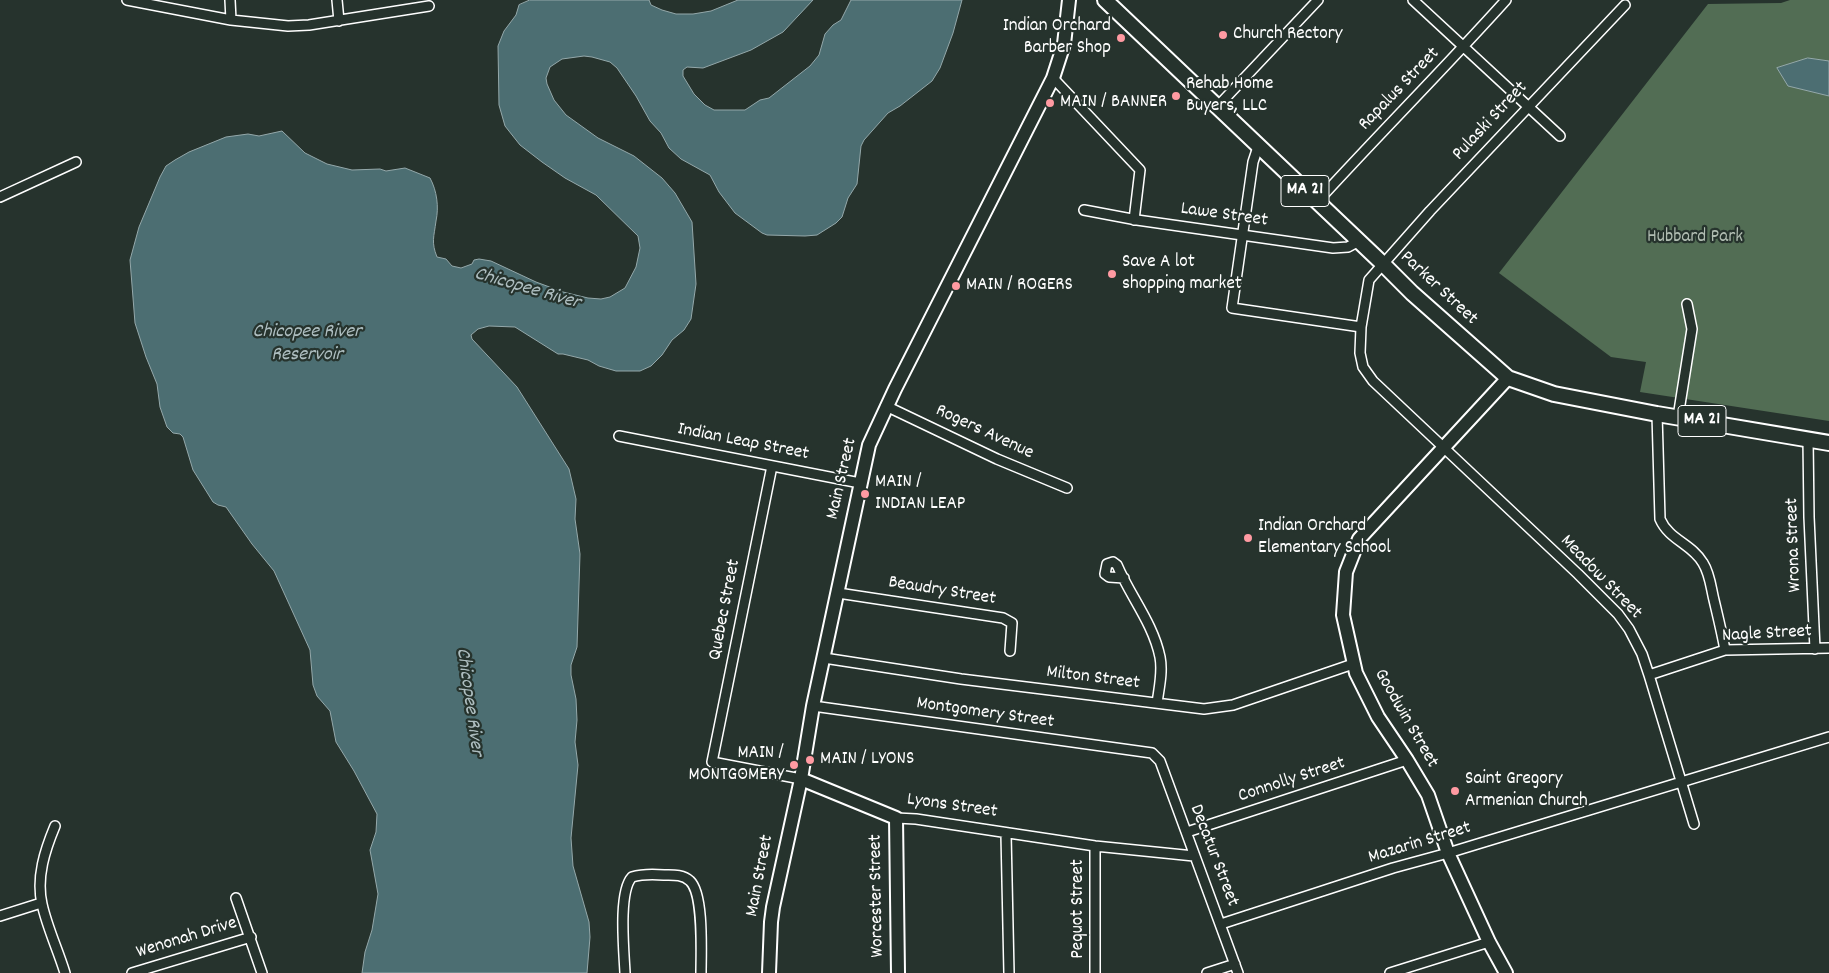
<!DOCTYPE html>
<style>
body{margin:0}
canvas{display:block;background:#26332d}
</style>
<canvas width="1829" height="973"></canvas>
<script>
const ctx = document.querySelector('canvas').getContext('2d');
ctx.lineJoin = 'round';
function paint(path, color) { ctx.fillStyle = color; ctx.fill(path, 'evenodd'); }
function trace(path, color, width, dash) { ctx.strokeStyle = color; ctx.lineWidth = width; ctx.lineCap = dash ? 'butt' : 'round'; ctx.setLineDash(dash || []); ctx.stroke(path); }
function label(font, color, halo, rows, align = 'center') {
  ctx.font = font + ' Dekko,sans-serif'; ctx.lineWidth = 4.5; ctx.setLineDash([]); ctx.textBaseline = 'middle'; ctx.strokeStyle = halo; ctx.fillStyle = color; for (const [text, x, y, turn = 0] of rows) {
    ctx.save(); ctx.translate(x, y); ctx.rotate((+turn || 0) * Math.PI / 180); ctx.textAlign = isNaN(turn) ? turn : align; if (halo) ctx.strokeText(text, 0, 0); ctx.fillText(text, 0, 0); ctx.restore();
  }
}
paint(new Path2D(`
 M1790,0H1829V421L1640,392L1646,362L1611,357L1499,273L1708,4L1781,3Z`), '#526d54');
const water = new Path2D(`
 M530,0H649L651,5L662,10L676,14H693L711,11L738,0H813L783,32L751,50L703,68L687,67L683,70V76L694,94L705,105L714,110H745L760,100L769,98L810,66L819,55L825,34L833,25L841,20L851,0H962L953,33L940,68L932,81L900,106L888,113L864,140L861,146L857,184L848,198L842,217L836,223L817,235L805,236L767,235L762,233L735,213L719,192L710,175L681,159L669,148L661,133L650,121L636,96L617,68L610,62L592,57L584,56L562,59L550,67L546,78L547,84L554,100L566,115L598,138L634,156L662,178L675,193L692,222L696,284L691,319L684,330L672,340L662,355L651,366L640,371H616L599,366L588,360L563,354H558L515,327L489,326L478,329L471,335L472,339L517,387L569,469L576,499L575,519L580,554L577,647L571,665V675L576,699L577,720L575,742L578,765L571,838L573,866L589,922L590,937L587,973H362L365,952L372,930L378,894L370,850L376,832L377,814L354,771L336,742L330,711L317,696L313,685L310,650L274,571L252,544L226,507L218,505L213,502L193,470L183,437L180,434L173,433L167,427L160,407L157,384L146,357L135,323L130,260L139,227L160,177L166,166L175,160L189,152L226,137L248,134L259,136L282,131L305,153L327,164L352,170L380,169L386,171L405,168L430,178C437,191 439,207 436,221C434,237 431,242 437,257L446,259L452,266L461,268L472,264L474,260L479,259L491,261L536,282L563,292L588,298L601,299L610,297L625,288L636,267L640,248L638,236L596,195L565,178L542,162L520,145L505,126L499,105L498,46L504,31L516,15L519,5Z
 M1808,58L1829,61V96L1788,86L1777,68Z`);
paint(water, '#4c6e72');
trace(water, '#94a8aa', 1);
const street = new Path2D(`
 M127,0L231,20L288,26L309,25L429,6
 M230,0L231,20
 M337,0L339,21
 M1413,0L1560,136
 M1625,5L1430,211L1369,280L1361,327L1360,353L1363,367L1373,381L1578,574L1618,614L1629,629L1642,654L1649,675L1694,824
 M1053,78L1140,170L1134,220
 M1217,107L1318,0
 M1258,147L1253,162L1232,308L1361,327
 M0,197L76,162
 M1317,202C1379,134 1444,69 1506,0
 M1084,210L1137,220L1333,248L1348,247L1359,241
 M886,406L997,459L1067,488
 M1657,414L1660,519C1669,540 1692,544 1703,563C1710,574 1711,588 1714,600C1718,617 1722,633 1725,650
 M1678,417L1692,329L1687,304
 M619,436L860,483
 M1808,439L1809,517L1815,649
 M772,466L712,762L801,779
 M1124,578L1109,577L1105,574L1107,564L1113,562L1117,565C1130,596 1153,623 1160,657C1163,672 1159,688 1157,703
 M838,593L1003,618L1012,623L1010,651
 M824,658L961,679L1204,709L1233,705L1353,664
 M1649,675L1725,650L1829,648
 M813,706L1152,753L1160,761L1238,973
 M896,818L916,819L1095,846L1194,856
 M55,826C45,850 36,877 42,904C47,927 58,950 65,973
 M1187,832L1407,760
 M1006,834L1009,973
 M1095,846V973
 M236,898L262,973
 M0,916L41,903
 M1221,924L1393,868L1448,853L1829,737
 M132,973L251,937
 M625,973C624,951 618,892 632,877C642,874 653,874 664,875C672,875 683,874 690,881C704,894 701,953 701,973
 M1207,973L1235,964
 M1390,973L1489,942`);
const secondary = new Path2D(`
 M801,779L896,818L898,973
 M769,973L771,922L773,907L801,779L813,706L869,445L895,389L1053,78L1064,44L1069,0
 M1506,973L1489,942L1448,853L1428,795L1407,760L1378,717L1356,673L1343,615L1346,572L1359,539L1508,378`);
const primary = new Path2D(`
 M1105,0L1382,263L1412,293L1508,378L1554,394L1657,414L1829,443`);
trace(street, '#fff', 12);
trace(secondary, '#fff', 16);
trace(primary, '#fff', 18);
trace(street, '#26332d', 9);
trace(secondary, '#26332d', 12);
trace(primary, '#26332d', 14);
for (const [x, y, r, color] of [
 [1223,35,5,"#ff9aa2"],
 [1121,38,5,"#ff9aa2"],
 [1176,96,5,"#ff9aa2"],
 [1050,103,5,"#ff9aa2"],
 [1112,274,5,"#ff9aa2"],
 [956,286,5,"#ff9aa2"],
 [865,494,5,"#ff9aa2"],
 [1248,538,5,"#ff9aa2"],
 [810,760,5,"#ff9aa2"],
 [794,765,5,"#ff9aa2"],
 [1455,791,5,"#ff9aa2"]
]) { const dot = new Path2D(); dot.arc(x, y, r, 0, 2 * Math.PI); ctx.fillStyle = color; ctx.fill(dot); trace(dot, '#26332d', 2); }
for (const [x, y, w] of [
 [1305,191,48],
 [1702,421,48]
]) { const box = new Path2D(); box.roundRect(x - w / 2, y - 15.5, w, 31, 4); ctx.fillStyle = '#26332d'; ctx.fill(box); trace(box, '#fff', 1); }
label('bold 18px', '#fff', null, [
 ["MA 21",1305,191],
 ["MA 21",1702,421]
]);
label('19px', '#fff', '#26332d', [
 ["Indian Orchard",1111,27,"right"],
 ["Barber Shop",1111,49,"right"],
 ["Church Rectory",1233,35],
 ["Rehab Home",1186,85],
 ["Buyers, LLC",1186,107],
 ["MAIN / BANNER",1060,103],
 ["Save A lot",1122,263],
 ["shopping market",1122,285],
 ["MAIN / ROGERS",966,286],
 ["MAIN /",875,483],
 ["INDIAN LEAP",875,505],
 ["Indian Orchard",1258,527],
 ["Elementary School",1258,549],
 ["MAIN /",784,754,"right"],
 ["MONTGOMERY",784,776,"right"],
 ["MAIN / LYONS",820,760],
 ["Saint Gregory",1465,780],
 ["Armenian Church",1465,802]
], 'left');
label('19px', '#fff', '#26332d', [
 ["Rapalus Street",1400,90,-46],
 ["Pulaski Street",1491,122,-47],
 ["Lawe Street",1224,216,8],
 ["Parker Street",1438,289,43],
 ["Rogers Avenue",984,433,25],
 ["Indian Leap Street",743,443,11],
 ["Main Street",843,479,-77],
 ["Wrona Street",1795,545,-92],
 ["Meadow Street",1600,578,46],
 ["Beaudry Street",942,592,9],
 ["Quebec Street",726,610,-79],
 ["Nagle Street",1767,635,-3],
 ["Milton Street",1093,679,7],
 ["Montgomery Street",985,714,8],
 ["Goodwin Street",1405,719,60],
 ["Connolly Street",1292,781,-18],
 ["Lyons Street",952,807,8],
 ["Mazarin Street",1420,844,-17],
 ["Decatur Street",1213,856,69],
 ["Main Street",761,876,-79],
 ["Worcester Street",878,896,-91],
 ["Pequot Street",1079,909,-90],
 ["Wenonah Drive",187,939,-17]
]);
label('19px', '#b1bdb2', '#26332d', [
 ["Hubbard Park",1695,238]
]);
label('italic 20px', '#aebec0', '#26332d', [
 ["Chicopee River",527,290,16],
 ["Chicopee River",307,333],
 ["Reservoir",307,356],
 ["Chicopee River",468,702,82]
]);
</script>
